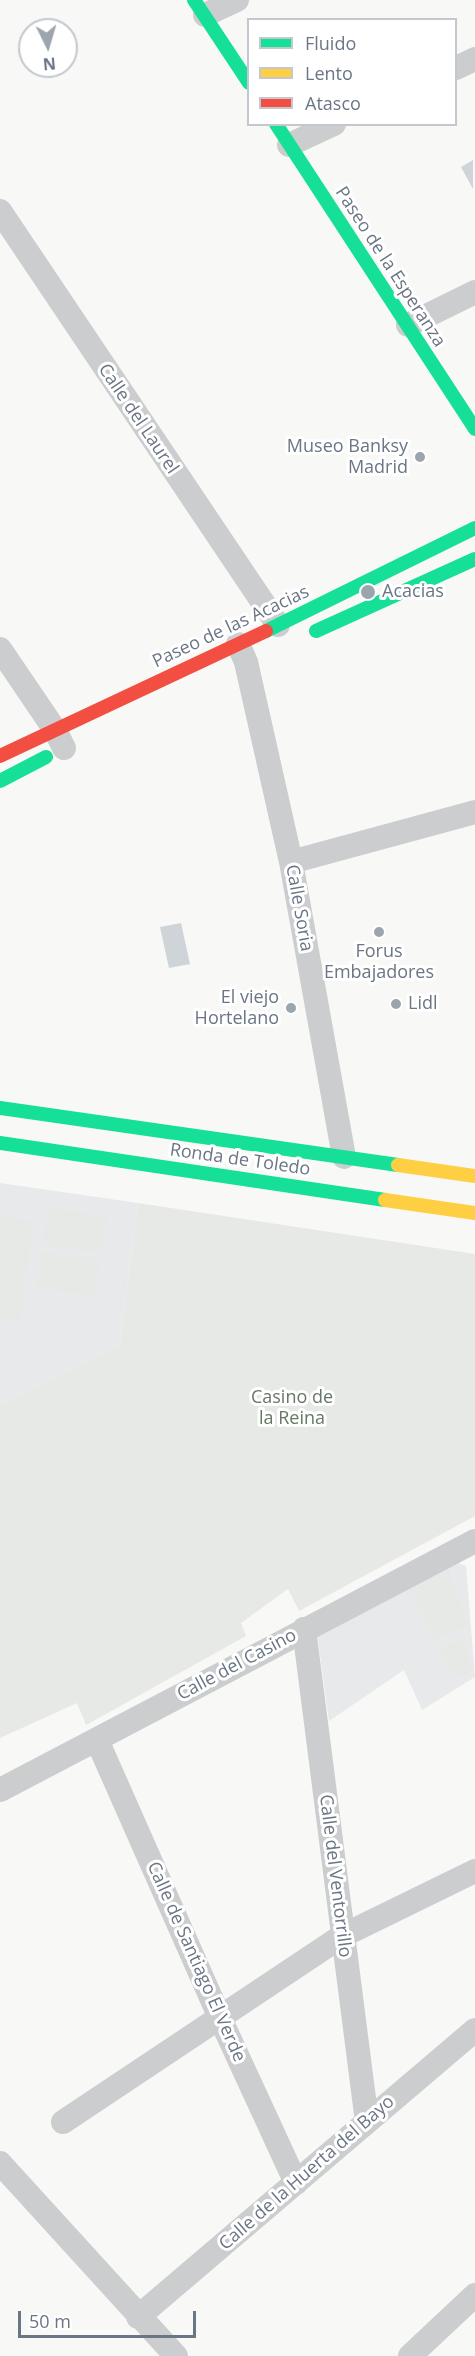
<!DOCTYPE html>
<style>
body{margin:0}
#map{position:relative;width:475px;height:2356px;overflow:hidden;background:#f8f8f7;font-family:"Open Sans",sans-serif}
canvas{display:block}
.legend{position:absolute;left:247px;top:18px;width:210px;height:108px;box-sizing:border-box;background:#fff;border:2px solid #c3c8ce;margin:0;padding:8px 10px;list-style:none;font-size:18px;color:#6a7685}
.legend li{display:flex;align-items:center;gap:12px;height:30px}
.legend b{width:30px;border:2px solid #c3c8ce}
.north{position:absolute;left:18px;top:18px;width:60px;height:60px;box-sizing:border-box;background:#fff;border:2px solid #c3c8ce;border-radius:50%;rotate:175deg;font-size:16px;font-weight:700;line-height:24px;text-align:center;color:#6a7685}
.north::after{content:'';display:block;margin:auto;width:21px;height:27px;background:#9ca4ad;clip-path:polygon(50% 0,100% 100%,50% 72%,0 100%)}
.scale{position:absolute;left:18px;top:2311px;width:178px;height:27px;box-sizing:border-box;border:3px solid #6a7685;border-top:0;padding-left:8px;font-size:18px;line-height:21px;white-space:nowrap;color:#6a7685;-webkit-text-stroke:4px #fff;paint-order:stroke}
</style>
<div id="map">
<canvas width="475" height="2356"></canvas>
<ul class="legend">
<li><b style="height:8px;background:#16e098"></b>Fluido</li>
<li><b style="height:8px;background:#ffcf43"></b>Lento</li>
<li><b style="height:8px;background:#f24e42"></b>Atasco</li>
</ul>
<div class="north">N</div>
<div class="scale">50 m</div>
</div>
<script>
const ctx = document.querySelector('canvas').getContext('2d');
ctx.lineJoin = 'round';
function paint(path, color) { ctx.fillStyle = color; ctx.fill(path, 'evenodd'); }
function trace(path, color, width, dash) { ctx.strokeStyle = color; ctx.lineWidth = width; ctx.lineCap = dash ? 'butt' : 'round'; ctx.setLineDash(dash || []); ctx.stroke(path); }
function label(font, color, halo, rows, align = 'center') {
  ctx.font = font + ' "Open Sans",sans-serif'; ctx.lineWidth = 6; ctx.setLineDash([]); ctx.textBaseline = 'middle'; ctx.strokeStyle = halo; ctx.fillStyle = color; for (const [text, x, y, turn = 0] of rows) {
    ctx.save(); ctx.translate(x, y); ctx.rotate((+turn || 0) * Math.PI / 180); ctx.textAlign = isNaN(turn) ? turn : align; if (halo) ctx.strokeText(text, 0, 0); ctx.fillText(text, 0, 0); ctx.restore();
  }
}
paint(new Path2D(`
 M0,1183L138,1203L120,1344L0,1406Z
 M453,1561L466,1566L475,1677L422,1710L404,1670L329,1721L317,1633Z`), '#e8e9ea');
paint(new Path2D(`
 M138,1203L475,1254V1516L299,1611L288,1589L241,1623L246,1636L86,1725L77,1703L0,1738V1406L120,1344Z
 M49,1208L107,1217L101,1253L43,1244Z
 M0,1217L33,1221L20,1320L0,1318Z
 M42,1252L100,1260L95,1296L37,1287Z
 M447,1568L467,1625L436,1639L409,1587Z
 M465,1638L470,1671L455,1677L440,1649Z`), '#e6e9e5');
paint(new Path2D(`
 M473,160V189L461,167Z
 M181,923L190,964L169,968L160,927Z`), '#ced4d8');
trace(new Path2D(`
 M205,15L237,0
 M456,68L475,59
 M289,145L334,124
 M0,211L278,625
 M408,325L475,292
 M238,644L246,662L291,862L344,1157
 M0,649L55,730L64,748
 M291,862L475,812
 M304,1629L367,2122
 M97,1740L220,2018L296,2183
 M0,1790L475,1541
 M63,2122L342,1936L475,1871
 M0,2163L176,2356
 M138,2317L475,2030
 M410,2356L475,2295`), '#cccdce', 24);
trace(new Path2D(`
 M194,0L249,83
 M276,124L475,429
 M266,631L475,528
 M316,631L475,559
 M0,781L46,757
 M0,1108L398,1165
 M0,1143L385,1200`), '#16e098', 14);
trace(new Path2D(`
 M398,1165L475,1176
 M385,1200L475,1213`), '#ffcf43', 14);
trace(new Path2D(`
 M0,756L266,631`), '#f24e42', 14);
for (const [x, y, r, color] of [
 [420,457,6,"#9ca4ad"],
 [368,592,8,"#9ca4ad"],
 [379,932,6,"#9ca4ad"],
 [396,1004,6,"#9ca4ad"],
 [291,1008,6,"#9ca4ad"]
]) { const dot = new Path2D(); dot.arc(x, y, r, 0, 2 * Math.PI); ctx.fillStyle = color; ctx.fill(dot); trace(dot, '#fff', 2); }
label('18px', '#6a7685', '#fff', [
 ["Paseo de la Esperanza",390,267,57],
 ["Calle del Laurel",138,419,56],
 ["Paseo de las Acacias",231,627,-25],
 ["Calle Soria",299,908,80],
 ["Ronda de Toledo",240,1160,8],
 ["Calle del Casino",237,1665,-28],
 ["Calle del Ventorrillo",335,1876,83],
 ["Calle de Santiago El Verde",196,1962,66],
 ["Calle de la Huerta del Bayo",307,2173,-41]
]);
label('18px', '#6a7685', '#fff', [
 ["Museo Banksy",408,447],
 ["Madrid",408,468],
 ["Acacias",382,592,"left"],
 ["Forus",379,952,"center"],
 ["Embajadores",379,973,"center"],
 ["El viejo",279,998],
 ["Hortelano",279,1019],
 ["Lidl",408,1004,"left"]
], 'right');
label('18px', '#667864', '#fff', [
 ["Casino de",292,1398],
 ["la Reina",292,1419]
]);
</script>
